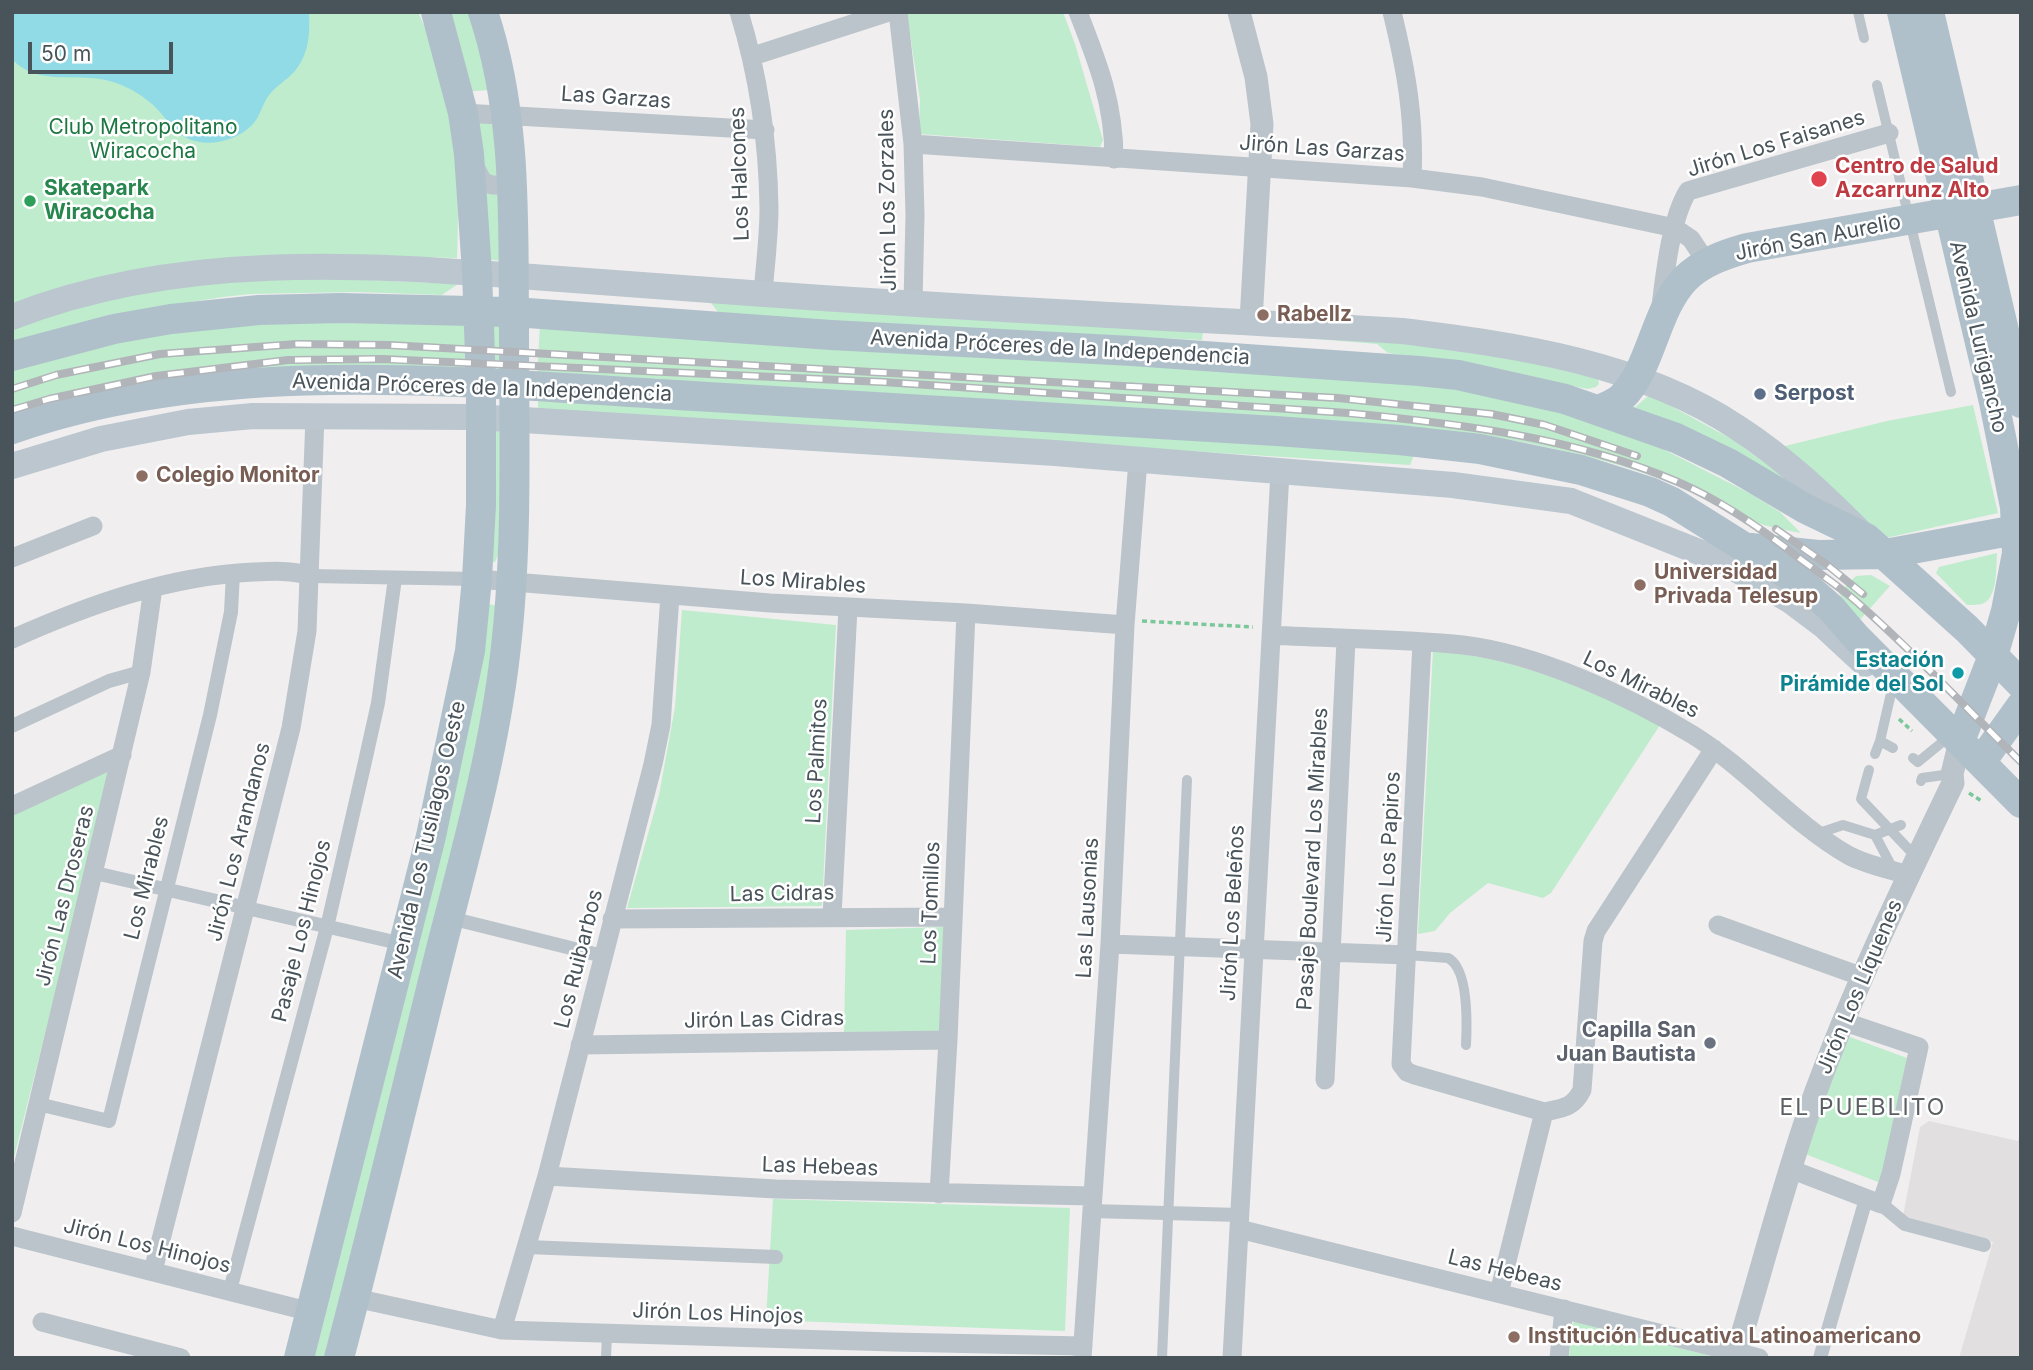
<!DOCTYPE html>
<meta charset="utf-8">
<style>
body{margin:0}
#map{position:relative;width:2033px;height:1370px;overflow:hidden;background:#f1eeef;font-family:Inter,sans-serif}
canvas{display:block}
.frame{position:absolute;inset:0;border:14px solid #48535a;pointer-events:none}
.scale{position:absolute;left:28px;top:42px;width:145px;height:32px;box-sizing:border-box;border:4px solid #48535a;border-top:0;padding-left:9px;font-size:21px;line-height:24px;white-space:nowrap;color:#48535a;-webkit-text-stroke:5px #fff;paint-order:stroke}
</style>
<div id="map">
<canvas width="2033" height="1370"></canvas>
<div class="frame"></div>
<div class="scale">50 m</div>
</div>
<script>
const ctx = document.querySelector('canvas').getContext('2d');
ctx.lineJoin = 'round';
function paint(path, color) { ctx.fillStyle = color; ctx.fill(path, 'evenodd'); }
function trace(path, color, width, dash) { ctx.strokeStyle = color; ctx.lineWidth = width; ctx.lineCap = dash ? 'butt' : 'round'; ctx.setLineDash(dash || []); ctx.stroke(path); }
function label(font, color, halo, rows, align = 'center') {
  ctx.font = font + ' Inter,sans-serif'; ctx.lineWidth = 5; ctx.setLineDash([]); ctx.textBaseline = 'middle'; ctx.strokeStyle = halo; ctx.fillStyle = color; for (const [text, x, y, turn = 0] of rows) {
    ctx.save(); ctx.translate(x, y); ctx.rotate((+turn || 0) * Math.PI / 180); ctx.textAlign = isNaN(turn) ? turn : align; if (halo) ctx.strokeText(text, 0, 0); ctx.fillText(text, 0, 0); ctx.restore();
  }
}
paint(new Path2D(`
 M1929,1121L2018,1141L2021,1128V1358H1959L1993,1242L1903,1216L1920,1127Z`), '#e2dfe0');
paint(new Path2D(`
 M12,12H418C454,89 461,175 457,258L350,255L12,307Z
 M442,12H473L489,90L463,92Z
 M911,12H1063L1075,44L1103,140L1100,147L919,134L920,100L907,14Z
 M483,122L494,125L503,261L486,259L472,125Z
 M257,275L458,284L442,295L356,292L251,294L223,297L109,315L12,345V323L92,298Z
 M708,299L1374,337L1476,349L1598,379L1599,384L1596,387L1588,389L1462,364L1388,353L1377,344L1241,333L1203,332L1202,340L721,316Z
 M317,320H467L466,372L12,419V371L71,351L167,332Z
 M487,323L501,327L503,371L492,377Z
 M540,325L1418,381L1540,405L1655,445L1751,494L1780,512L1801,533C1780,529 1758,525 1739,516C1714,505 1691,491 1666,481C1588,452 1507,437 1425,429L537,378Z
 M1651,395L1735,441L1798,487L1632,410L1648,396Z
 M538,400L1416,451L1410,465L538,410Z
 M1973,405L1998,513L1886,538L1781,447L1887,421Z
 M488,430L503,432L498,555L495,562H487Z
 M1997,553C1996,566 1998,596 1984,603C1980,605 1973,605 1967,605L1936,573L1939,567Z
 M1871,575L1890,586L1857,623L1839,593L1856,576Z
 M484,603L498,606L480,738L329,1358H308Z
 M682,610L836,625L822,906L627,908L659,795L675,707Z
 M1433,650C1519,659 1583,686 1660,725L1551,893L1543,898L1488,883L1450,913L1435,931L1418,934Z
 M112,768L12,1165V814Z
 M944,927L941,1031L844,1032L846,930Z
 M1850,1037L1907,1058L1882,1179L1878,1182L1805,1154L1846,1039Z
 M773,1199L1070,1208L1065,1331L766,1320Z
 M1575,1321L1719,1358H1569L1571,1326Z`), '#bfeccd');
paint(new Path2D(`
 M12,12H309C310,34 309,55 294,72C287,80 277,85 270,94C262,103 261,116 252,125C235,142 204,149 183,136C172,130 166,118 157,109C146,97 129,87 113,82C79,71 38,88 12,59Z`), '#90dbe5');
trace(new Path2D(`
 M1142,621L1253,627
 M1899,719L1912,731
 M1969,793L1983,802`), '#7ac79a', 3.5, [5, 3.5]);
trace(new Path2D(`
 M1858,12L1864,38
 M1877,85L1951,392
 M1892,689L1880,741L1893,748
 M1875,754L1880,741
 M1913,758L1918,762L1951,735
 M1869,770L1861,799L1917,858
 M1921,781L1922,778L1951,774
 M1816,834L1843,825L1875,835L1893,869
 M1875,835L1901,825
 M1407,955L1448,958C1469,969 1467,1024 1466,1045
 M606,1358L607,1334
 M1162,1358L1187,780`), '#bbc4ca', 10);
trace(new Path2D(`
 M311,576L477,579
 M12,726L109,681L141,672
 M95,873L403,944
 M450,918L603,956
 M38,1104L109,1121L210,715L231,612L233,573
 M1881,1204L1905,1224L1984,1245
 M1091,1211L1240,1215
 M527,1247L776,1257
 M230,1290L327,927L364,766L378,703L395,578
 M1820,1358L1866,1199`), '#bbc4ca', 14);
trace(new Path2D(`
 M739,12C759,77 768,141 769,208C769,237 765,266 763,294
 M898,12L913,144L915,215L913,303
 M1078,12C1098,63 1114,103 1114,159
 M1392,12C1406,69 1415,119 1412,178
 M753,56L889,12
 M463,113L765,130
 M913,144L1412,178L1482,187L1675,228L1691,239L1707,263
 M472,161L483,182L492,185H513
 M1661,306C1665,274 1671,218 1688,191L1889,133
 M12,558L93,526
 M477,579L770,603L966,613L1125,625
 M1272,635C1335,639 1400,638 1463,645C1538,654 1629,696 1693,735C1749,770 1791,822 1848,855C1866,865 1889,869 1908,875
 M12,639C88,605 168,576 253,572C273,571 291,570 311,576
 M1422,642L1401,1064L1407,1072L1415,1075L1544,1112C1563,1108 1573,1108 1582,1090L1593,941L1596,931L1714,749
 M12,806L122,755
 M832,916L848,608
 M612,919L953,917
 M1718,925L1863,977
 M1110,944L1407,955
 M580,1045L948,1040
 M1325,1080L1346,640
 M1790,1169L1881,1204L1891,1174L1919,1047L1842,1021
 M547,1176L776,1189L1092,1196
 M939,1194L948,1040L966,613
 M12,1213L141,672L153,588
 M1239,1229L1759,1358
 M12,1236L311,1312
 M153,1271L291,728L307,631L315,416
 M1499,1293L1544,1112
 M355,1298L502,1330L892,1342L1083,1346
 M42,1322L181,1358
 M502,1330L547,1176L653,764L661,725L670,595
 M1082,1358L1110,944L1125,625L1138,460
 M1232,1358L1280,472
 M1559,1358L1564,1309`), '#bbc4ca', 19);
trace(new Path2D(`
 M1239,12L1256,77L1262,124L1251,321
 M1735,1358C1762,1270 1784,1180 1815,1094C1854,987 1904,885 1953,783L1952,774L1960,741`), '#bbc4ca', 23);
trace(new Path2D(`
 M12,317C177,252 360,264 533,277C610,283 687,289 764,294C977,309 1190,319 1402,331C1516,345 1641,363 1738,428C1783,457 1822,494 1860,532
 M12,466L101,439L188,422L253,416L475,417L1055,453L1453,485L1571,501L1699,552L1727,564L1791,601L1823,625L1865,664`), '#bbc6cf', 26);
trace(new Path2D(`
 M1902,12L1994,402L2015,507L2017,553L2006,611L1993,656L1960,741
 M1929,12L2021,403
 M12,356L114,329L171,319L259,310L341,308L514,312L831,335L1132,351L1419,371L1458,375L1565,399L1676,438L1728,463L1806,509L1866,538L1967,629L2021,684
 M1599,410C1607,406 1616,403 1622,397C1651,369 1655,310 1685,279C1702,262 1726,254 1747,248L2021,200
 M12,429C220,356 461,382 677,395C877,407 1077,420 1276,431L1399,440L1480,449L1581,470L1650,492L1672,502L1806,586L1831,608L1855,636L2021,803
 M1751,548L1818,555L1885,554L2021,529
 M1981,762L2021,706
 M299,1358L431,836L470,651L477,579L481,505V384L477,272L469,154L463,113L436,12
 M339,1358C376,1218 409,1077 444,937C468,844 494,750 505,655C518,548 514,440 514,332C513,224 518,116 483,12`), '#b0c0cb', 30);
const rail = new Path2D(`
 M12,389L56,375L160,354L297,344L389,345L1338,398L1491,414L1545,425L1637,456
 M12,410L49,399L156,376L288,360L382,359L883,382L1348,413C1461,424 1573,437 1678,482C1722,501 1762,529 1799,558C1819,573 1840,587 1858,603C1915,653 1967,709 2021,762
 M1776,529L1826,564L1863,594`);
trace(rail, '#b1b4b8', 8);
trace(rail, '#fff', 5, [16]);
for (const [x, y, r, color] of [
 [1819,179,9,"#e0444e"],
 [30,201,7,"#2e9e5b"],
 [1263,315,7,"#8d6e63"],
 [1760,394,7,"#5c6f8a"],
 [142,476,7,"#8d6e63"],
 [1640,585,7,"#8d6e63"],
 [1958,673,7,"#0f9aa8"],
 [1710,1043,7,"#6b7280"],
 [1514,1337,7,"#8d6e63"]
]) { const dot = new Path2D(); dot.arc(x, y, r, 0, 2 * Math.PI); ctx.fillStyle = color; ctx.fill(dot); trace(dot, '#fff', 2.5); }
label('21px', '#48535a', '#fff', [
 ["Las Garzas",616,98,4],
 ["Jirón Los Faisanes",1776,144,-17],
 ["Jirón Las Garzas",1322,149,4],
 ["Los Halcones",740,174,-92],
 ["Jirón Los Zorzales",888,200,-91],
 ["Jirón San Aurelio",1818,238,-11],
 ["Avenida Lurigancho",1978,337,77],
 ["Avenida Próceres de la Independencia",1060,348,3],
 ["Avenida Próceres de la Independencia",482,388,2],
 ["Los Mirables",803,582,4],
 ["Los Mirables",1641,685,26],
 ["Los Palmitos",817,761,-87],
 ["Avenida Los Tusilagos Oeste",427,840,-77],
 ["Jirón Los Arandanos",239,842,-76],
 ["Jirón Los Papiros",1389,857,-87],
 ["Pasaje Boulevard Los Mirables",1313,859,-87],
 ["Los Mirables",147,878,-76],
 ["Las Cidras",782,894,-1],
 ["Jirón Las Droseras",65,896,-76],
 ["Los Tomillos",931,903,-88],
 ["Las Lausonias",1088,908,-87],
 ["Jirón Los Beleños",1233,913,-87],
 ["Pasaje Los Hinojos",302,931,-76],
 ["Los Ruibarbos",579,959,-76],
 ["Jirón Los Líquenes",1860,987,-67],
 ["Jirón Las Cidras",764,1020,-1],
 ["Las Hebeas",820,1167,2],
 ["Jirón Los Hinojos",147,1246,14],
 ["Las Hebeas",1505,1271,14],
 ["Jirón Los Hinojos",718,1314,2]
]);
label('21px', '#1d7742', '#fff', [
 ["Club Metropolitano",143,128],
 ["Wiracocha",143,152]
]);
label('bold 21px', '#be3a42', '#fff', [
 ["Centro de Salud",1835,167],
 ["Azcarrunz Alto",1835,191]
], 'left');
label('bold 21px', '#27864d', '#fff', [
 ["Skatepark",44,189],
 ["Wiracocha",44,213]
], 'left');
label('bold 21px', '#785e54', '#fff', [
 ["Rabellz",1277,315],
 ["Colegio Monitor",156,476],
 ["Universidad",1654,573],
 ["Privada Telesup",1654,597],
 ["Institución Educativa Latinoamericano",1528,1337]
], 'left');
label('bold 21px', '#4e5e75', '#fff', [
 ["Serpost",1774,394]
], 'left');
label('bold 21px', '#0d838f', '#fff', [
 ["Estación",1944,661],
 ["Pirámide del Sol",1944,685]
], 'right');
label('bold 21px', '#5b616d', '#fff', [
 ["Capilla San",1696,1031],
 ["Juan Bautista",1696,1055]
], 'right');
ctx.letterSpacing = '2px';
label('23px', '#5b5f63', '#fff', [
 ["EL PUEBLITO",1863,1108]
]);
ctx.letterSpacing = '0px';
</script>
